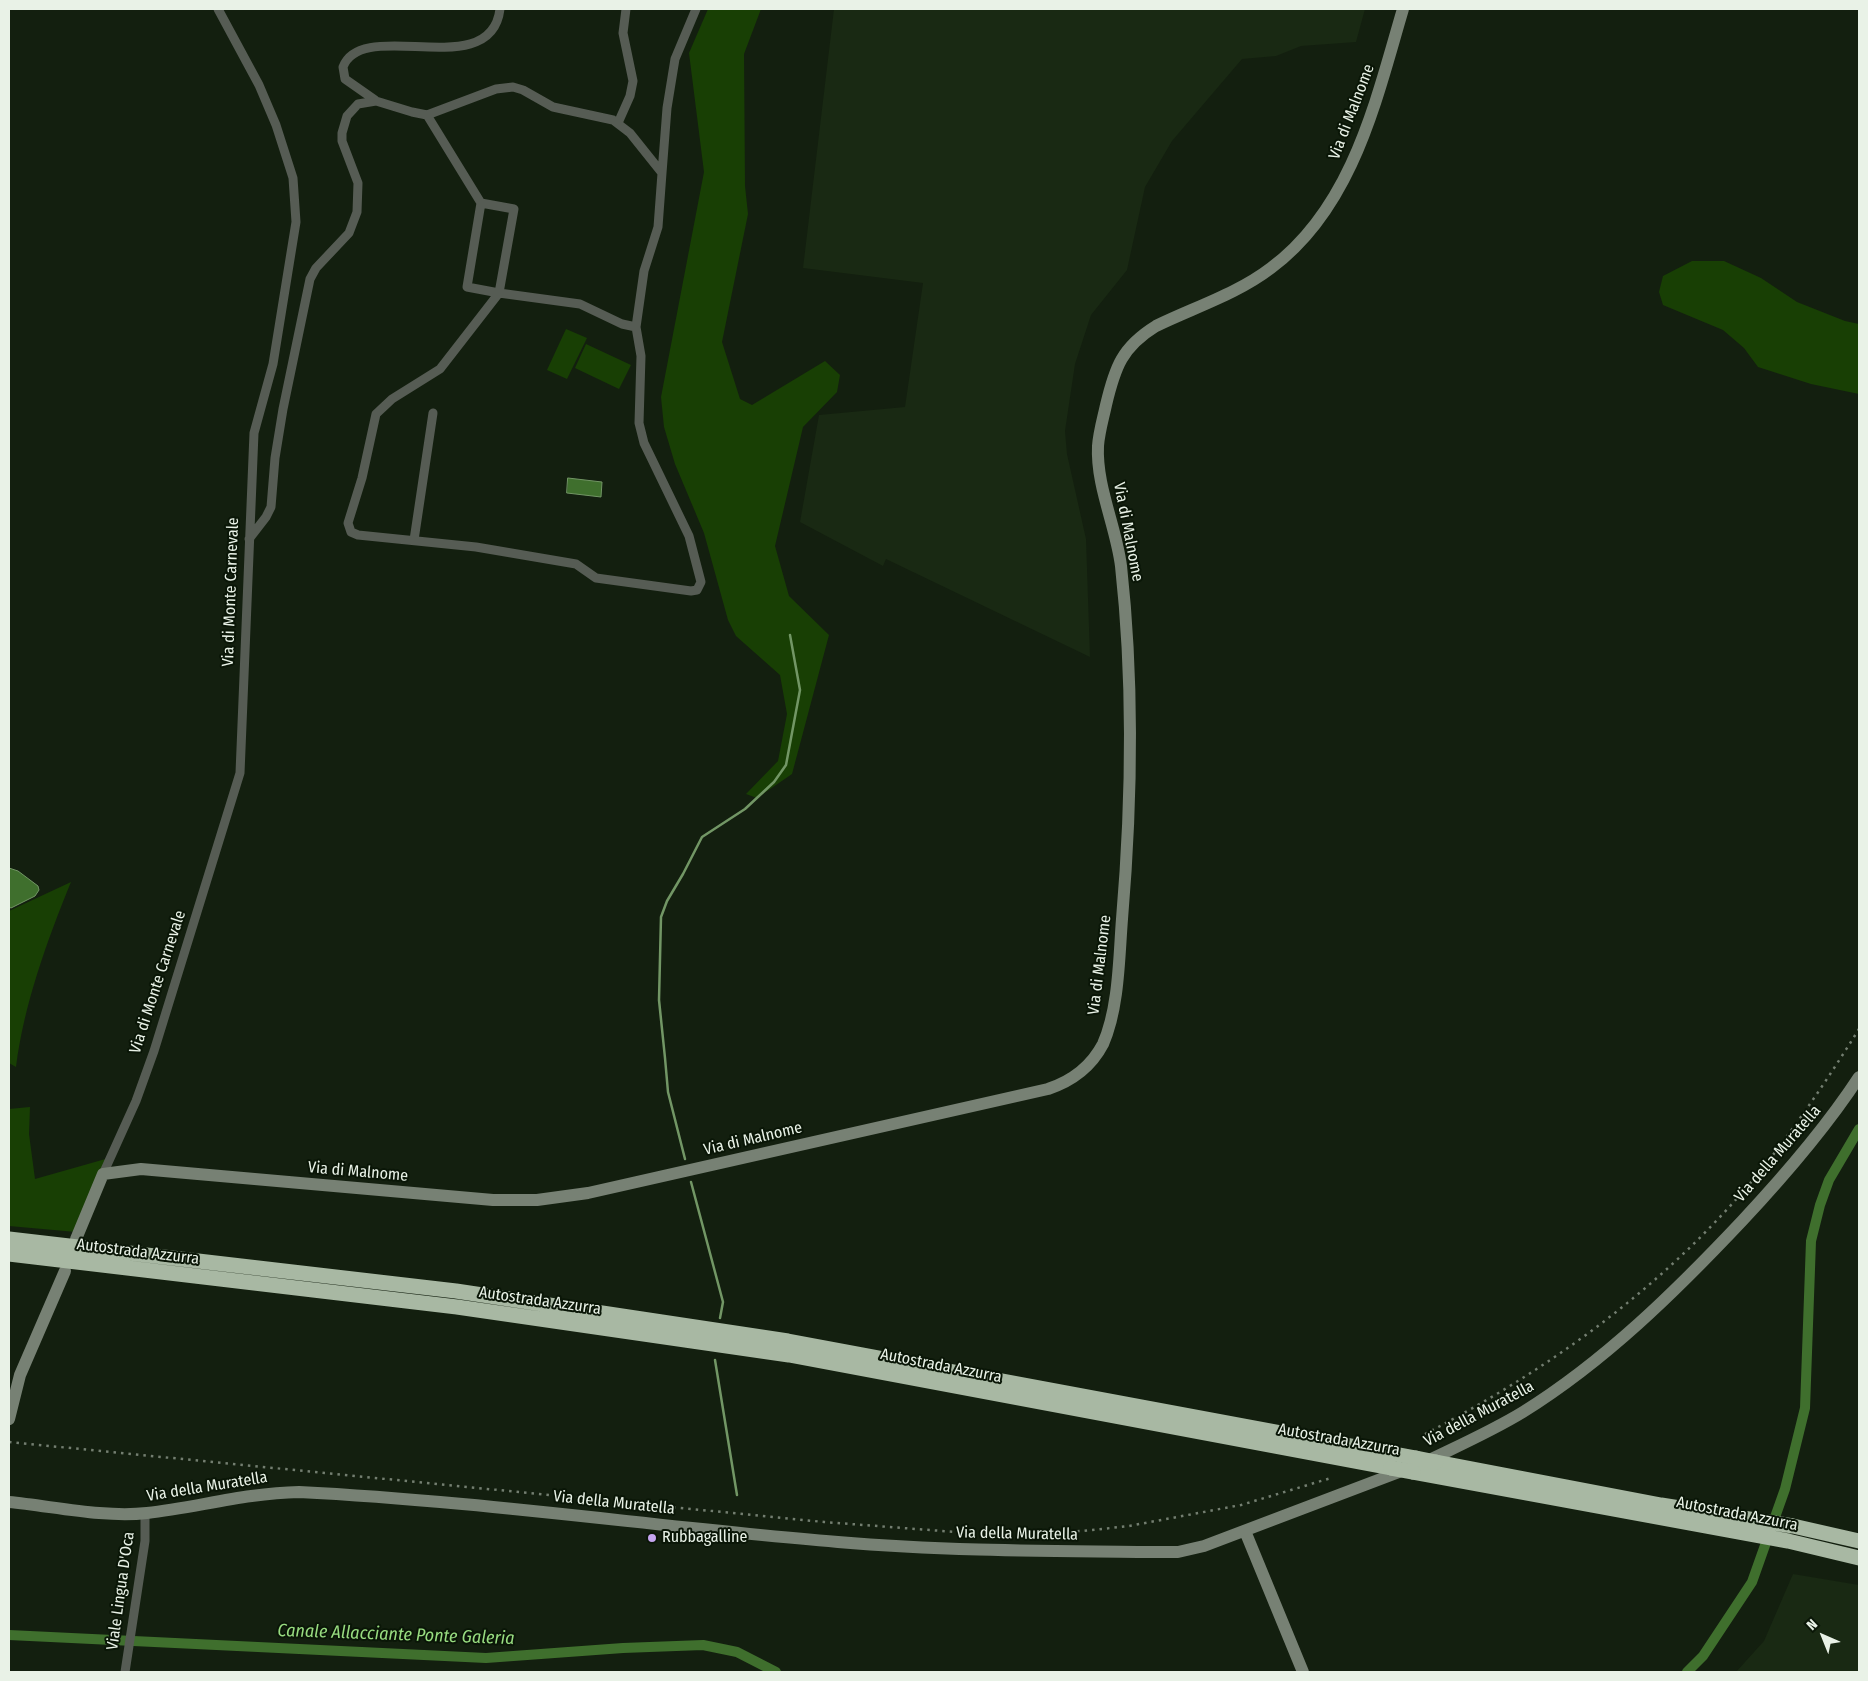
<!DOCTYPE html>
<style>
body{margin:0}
#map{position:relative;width:1868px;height:1681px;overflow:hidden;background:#131f0f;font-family:"Fira Sans Condensed",sans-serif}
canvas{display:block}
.frame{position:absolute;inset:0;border:10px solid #e9f2e7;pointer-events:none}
.north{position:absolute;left:1798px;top:1611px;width:50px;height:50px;-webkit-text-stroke:4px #0a1607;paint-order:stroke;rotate:316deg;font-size:14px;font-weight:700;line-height:20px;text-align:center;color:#e9f2e7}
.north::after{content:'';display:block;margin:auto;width:18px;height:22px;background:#e9f2e7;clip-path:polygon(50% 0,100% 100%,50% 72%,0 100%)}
</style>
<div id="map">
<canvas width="1868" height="1681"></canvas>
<div class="frame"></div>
<div class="north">N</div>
</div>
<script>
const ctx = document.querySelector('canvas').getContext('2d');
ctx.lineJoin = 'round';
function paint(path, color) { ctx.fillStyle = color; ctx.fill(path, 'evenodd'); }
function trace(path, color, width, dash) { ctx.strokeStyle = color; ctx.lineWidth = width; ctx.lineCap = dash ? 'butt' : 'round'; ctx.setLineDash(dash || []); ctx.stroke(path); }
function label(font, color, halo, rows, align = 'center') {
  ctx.font = font + ' "Fira Sans Condensed",sans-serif'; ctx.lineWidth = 4; ctx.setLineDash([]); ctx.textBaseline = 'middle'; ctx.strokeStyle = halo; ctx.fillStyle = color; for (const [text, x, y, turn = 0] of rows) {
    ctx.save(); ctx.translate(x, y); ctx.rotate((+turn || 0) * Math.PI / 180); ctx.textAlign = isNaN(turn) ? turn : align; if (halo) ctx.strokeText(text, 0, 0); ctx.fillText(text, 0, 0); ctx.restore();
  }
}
paint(new Path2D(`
 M834,9H1365L1356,42L1301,46L1276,56L1242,59L1172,141L1145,187L1127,270L1091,315L1075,364L1065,431L1067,454L1086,539L1090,657L886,559L883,566L800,522L819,415L905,407L923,283L803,268Z
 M1793,1574L1859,1585V1672H1736L1764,1641Z`), '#192913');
paint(new Path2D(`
 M708,9H761L744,54L745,186L748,214L722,342L740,399L752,405L825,361L840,375L837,392L803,427L775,546L789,596L829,635L792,774L757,798L746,794L778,761L787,714L780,675L736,636L728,620L704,533L675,464L664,427L661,397L704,172L689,53Z
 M1692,261H1724L1761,278L1797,302L1845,321L1859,324V394L1811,384L1758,367L1744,348L1723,330L1663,305L1659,292L1663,276Z
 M566,329L587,338L567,379L547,370Z
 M586,344L631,365L619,389L575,368Z
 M71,882C47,941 24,1004 16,1067L9,1063V911Z
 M30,1107L29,1134L35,1179L109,1158L76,1232L9,1226V1109Z`), '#183f04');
const water = new Path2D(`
 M568,478L602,482L601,497L567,493Z
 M9,868L18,871L38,886L39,890L35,896L11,908L9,907Z`);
paint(water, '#3f6f2d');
trace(water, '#729665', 1);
trace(new Path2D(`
 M685,1159L668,1092L665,1058L659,1000L661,917L667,901L683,874L702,837L745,809L774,782L786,765L800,690L790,635
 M691,1182L723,1302L720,1318
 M715,1360L737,1495`), '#729665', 2.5);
trace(new Path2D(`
 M9,1635L486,1658L623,1648L703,1645L737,1652L776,1672
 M1687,1672L1703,1656L1752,1582L1785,1489L1805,1408L1811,1241L1820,1205L1829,1180L1859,1129`), '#3f6f2d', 10);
trace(new Path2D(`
 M375,100L345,79L343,67C362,16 491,84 500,9
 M427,115L481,203
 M618,123L630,96L633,81L623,33L626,9
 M662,173L667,108L675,59L696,9
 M481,203L514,209L499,293L467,287Z
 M249,539L266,517L271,507L275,458L283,409L310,279L316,268L349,233L357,212L358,183L342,141V133L347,116L358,104L376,101L412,112L427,115L496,89L513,87L523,90L553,107L613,120L630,133L662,173L658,227L644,271L636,327L641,356L639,423L644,443L689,536L701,582L697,590L691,591L596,578L576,564L476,547L358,535L351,532L348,523L362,478L376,414L392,399L440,369L499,293L580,304L622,324L636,327
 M414,540L433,413
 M103,1174L136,1101L154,1051L240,773L254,433L273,364L296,222L293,178L276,125L259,85L218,9
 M125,1672L145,1541V1513`), '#565c54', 9);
trace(new Path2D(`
 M76,1239L103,1174L141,1169L493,1200H537L588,1193L1048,1089C1072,1081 1091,1067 1103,1044C1119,1008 1119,957 1122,919C1132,801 1134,684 1121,566C1116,526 1096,486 1098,446C1099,432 1103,419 1106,405C1115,367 1122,347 1156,326C1195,307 1237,294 1271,268C1353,207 1376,100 1403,9
 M9,1419L20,1375L65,1271
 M1425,1462C1458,1446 1492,1431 1523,1412C1605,1361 1676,1291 1742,1221C1785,1175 1825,1129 1859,1077
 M9,1502C52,1506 104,1518 147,1513C198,1507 247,1493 299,1492C479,1501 658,1527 838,1542C942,1551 1046,1551 1151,1552H1178L1204,1546L1407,1469
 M1245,1531L1303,1672`), '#778174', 12);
trace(new Path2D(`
 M9,1239L456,1291L788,1341L1416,1458
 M9,1254L457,1307L789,1355L1391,1468
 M1436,1462L1661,1505L1793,1526L1859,1541
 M1413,1472L1788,1541L1859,1558`), '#a8b8a3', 15);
trace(new Path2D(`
 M1425,1434C1554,1367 1670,1282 1762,1169C1797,1125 1829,1077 1859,1029
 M9,1442L824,1522L982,1534L1083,1531L1129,1526L1241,1505L1331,1478`), '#737e70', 2.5, [2.5, 5]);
trace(new Path2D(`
 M1416,1458L1436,1462
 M1391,1468L1413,1472`), '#a8b8a3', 15);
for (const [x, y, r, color] of [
 [652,1538,5,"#c6a6f0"]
]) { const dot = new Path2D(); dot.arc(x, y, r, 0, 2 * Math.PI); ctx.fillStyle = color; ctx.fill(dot); trace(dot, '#0a1607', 2); }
label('16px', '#e9f2e7', '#0a1607', [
 ["Via di Malnome",1352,112,-69],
 ["Via di Malnome",1128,532,79],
 ["Via di Monte Carnevale",231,592,-88],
 ["Via di Malnome",1100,965,-83],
 ["Via di Monte Carnevale",158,982,-72],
 ["Via di Malnome",753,1139,-13],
 ["Via della Muratella",1778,1154,-49],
 ["Via di Malnome",358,1172,5],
 ["Autostrada Azzurra",138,1252,7],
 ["Autostrada Azzurra",540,1301,8],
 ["Autostrada Azzurra",941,1366,11],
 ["Via della Muratella",1479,1414,-28],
 ["Autostrada Azzurra",1339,1440,10],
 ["Via della Muratella",207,1487,-9],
 ["Via della Muratella",614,1503,6],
 ["Autostrada Azzurra",1737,1514,11],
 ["Via della Muratella",1017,1534,1],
 ["Viale Lingua D'Oca",121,1591,-82]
]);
label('16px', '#e9f2e7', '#0a1607', [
 ["Rubbagalline",662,1538]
], 'left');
label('italic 18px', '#98dc80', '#0a1607', [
 ["Canale Allacciante Ponte Galeria",396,1635,2]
]);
</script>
